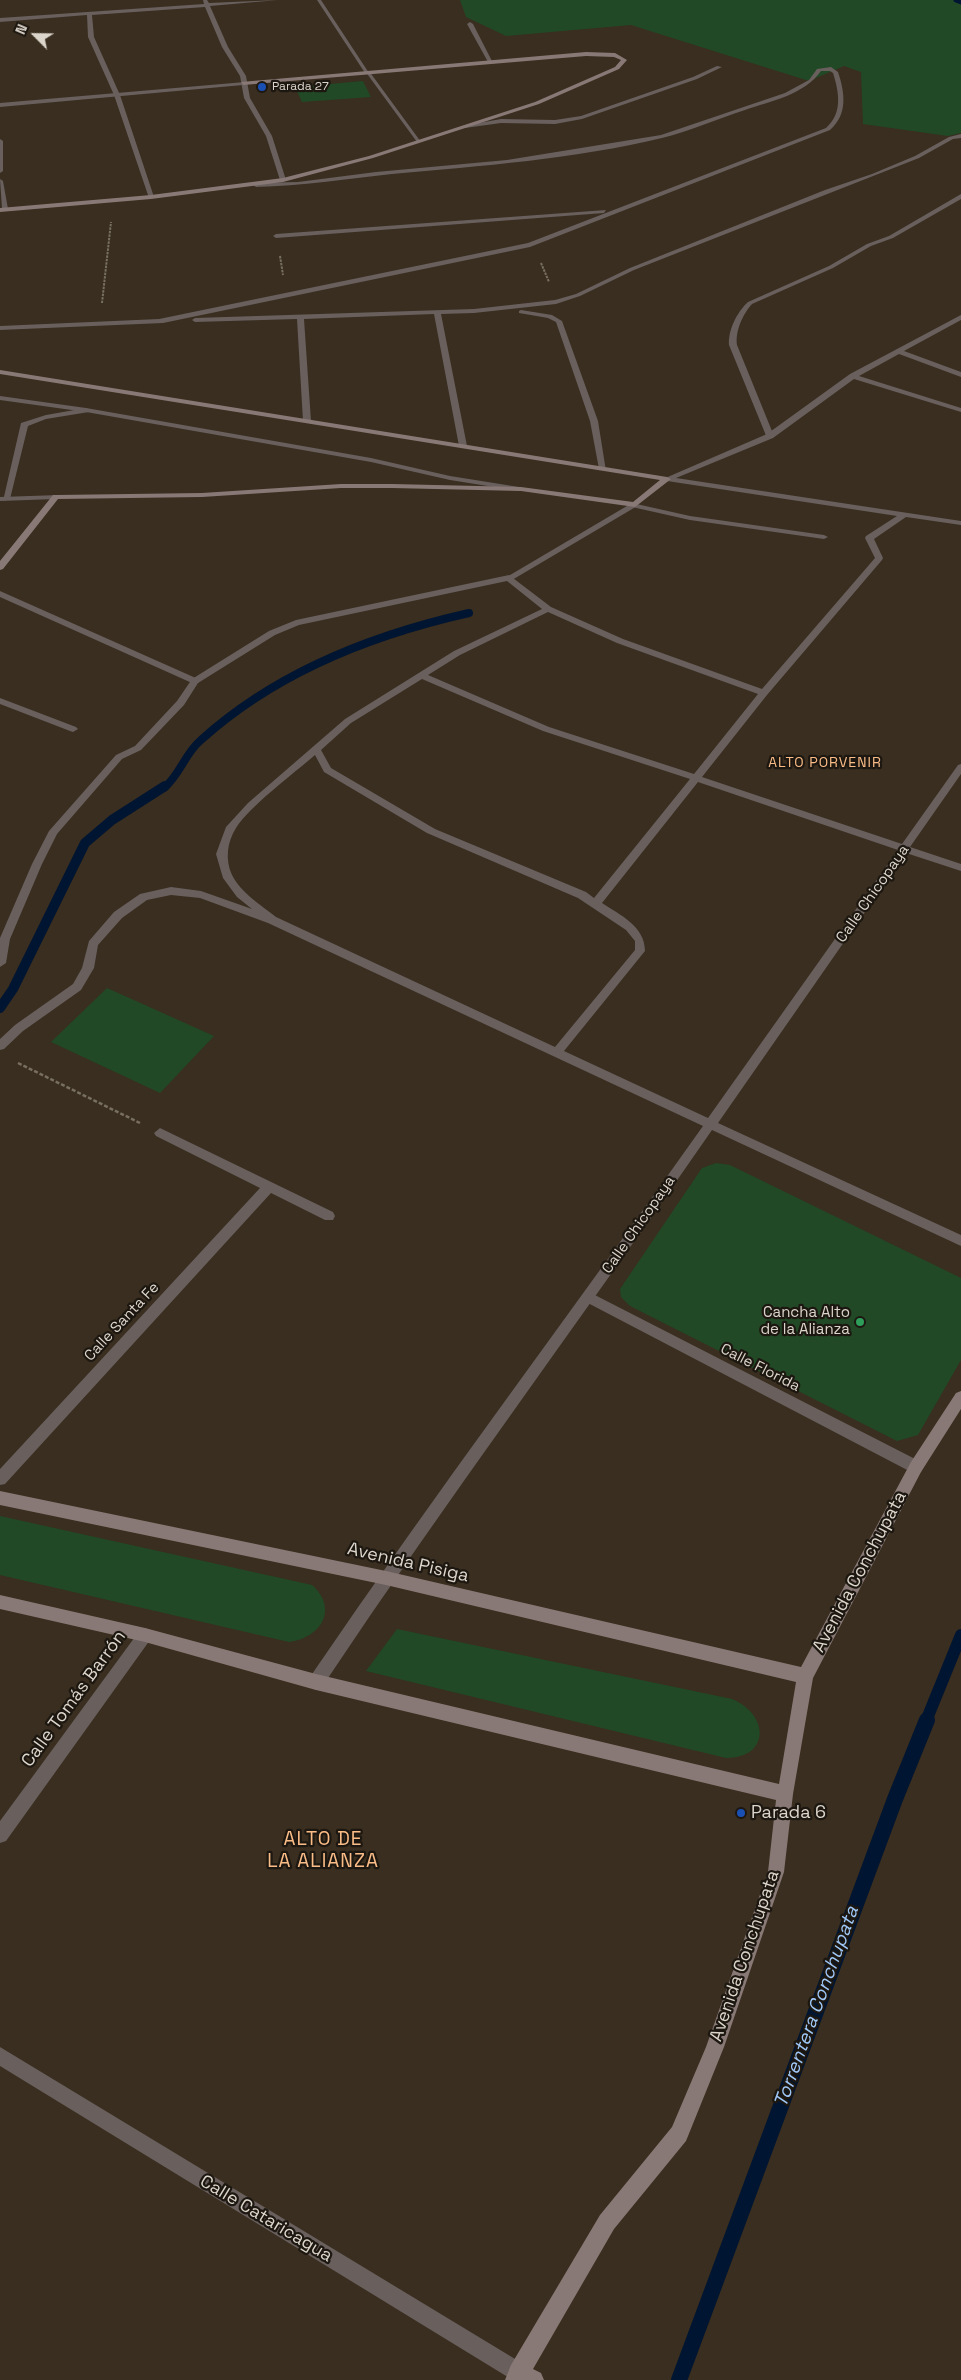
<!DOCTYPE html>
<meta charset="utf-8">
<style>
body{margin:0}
#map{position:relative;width:961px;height:2380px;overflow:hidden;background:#392e1f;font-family:"Space Grotesk",sans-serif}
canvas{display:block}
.north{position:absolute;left:10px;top:10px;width:50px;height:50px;-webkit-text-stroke:4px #1c1710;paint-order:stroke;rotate:293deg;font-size:14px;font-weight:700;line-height:20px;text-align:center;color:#dcd5cb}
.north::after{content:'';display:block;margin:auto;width:18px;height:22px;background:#dcd5cb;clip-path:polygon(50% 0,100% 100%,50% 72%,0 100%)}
</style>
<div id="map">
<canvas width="961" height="2380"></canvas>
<div class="north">N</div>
</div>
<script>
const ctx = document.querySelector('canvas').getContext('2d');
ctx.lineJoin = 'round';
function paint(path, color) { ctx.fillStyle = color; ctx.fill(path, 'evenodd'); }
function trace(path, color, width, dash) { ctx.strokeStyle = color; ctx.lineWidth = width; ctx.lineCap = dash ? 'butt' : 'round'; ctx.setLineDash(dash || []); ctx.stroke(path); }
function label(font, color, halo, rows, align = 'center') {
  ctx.font = font + ' "Space Grotesk",sans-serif'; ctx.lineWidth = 4.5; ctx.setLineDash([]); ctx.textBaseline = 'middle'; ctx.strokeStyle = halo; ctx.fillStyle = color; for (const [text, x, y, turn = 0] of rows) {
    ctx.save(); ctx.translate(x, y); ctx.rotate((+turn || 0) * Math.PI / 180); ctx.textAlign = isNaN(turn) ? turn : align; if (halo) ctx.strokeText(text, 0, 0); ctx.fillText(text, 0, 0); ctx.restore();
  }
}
paint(new Path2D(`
 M460,0H961V133L948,136L863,124L861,72L844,66L809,81L631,25L506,36L466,17Z
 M363,81L371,97L302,102L295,87Z
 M107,988L214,1036L160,1093L51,1042Z
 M716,1163L730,1165L961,1278V1360L918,1435L897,1441L630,1306L621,1297L620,1289L702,1168Z
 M0,1516L312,1585C339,1609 321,1638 289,1642L0,1575Z
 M397,1629L732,1699C769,1714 771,1758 726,1758L366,1671Z`), '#224926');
trace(new Path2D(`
 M956,0L961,2`), '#001531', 5);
trace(new Path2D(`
 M164,788C180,775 185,753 201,740C276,672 371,635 469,613`), '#001531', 8);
trace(new Path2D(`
 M0,1008L13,989L85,843L112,820L165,786`), '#001531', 10);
trace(new Path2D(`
 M926,1721L961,1635`), '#001531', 12);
trace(new Path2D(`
 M679,2380L895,1799L927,1720`), '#001531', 16);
trace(new Path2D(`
 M280,256L283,275
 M541,263L549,282
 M102,303L111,222`), '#786f61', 2, [2.5, 1]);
trace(new Path2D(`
 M18,1063L140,1123`), '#786f61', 2.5, [4, 2]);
paint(new Path2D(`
 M203,0H207L209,3L278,0L210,6L228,47L246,76L250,98L272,136L286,180L283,182L280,180L266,136L244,98L240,76L222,47L205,7L92,15L94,37L120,95L154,197L149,198L114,95L88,37L87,15L0,22V18L204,4Z
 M470,22L473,24L493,63L488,62L467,24Z
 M717,66L722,67L697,79L582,119L555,124L501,123L465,128L462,126L501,119L555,120L581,116L693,77Z
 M831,67L838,72C845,93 848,114 830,130L530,247L163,323L0,330V326L159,319L528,243L826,128C843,113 839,92 833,73L830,71H821C804,95 771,101 745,110C717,119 690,131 662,138C575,159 481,166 392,174C346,179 302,186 256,187L253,185L256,183L298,182L376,172L507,160L661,135L785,93L809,80L817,69Z
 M365,71H369L421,142H417Z
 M961,134V138L953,139L919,158L634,270L580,296L556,304L474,313L441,314L467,446L463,448L459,446L434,314L304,319L311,421L307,423L303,421L297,319L195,322L192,320L195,318L474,309L555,300L576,294L630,268L825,190L872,174L915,156L949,137Z
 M0,139L3,141V171L0,173Z
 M0,179L3,181L8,209L5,211L2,209Z
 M961,194V199L893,238L871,246L833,268L752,304C743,314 735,331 737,345L774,436L767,438L729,345C728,330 737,312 748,302L829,266L867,244L889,236Z
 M606,210L604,213L276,238L273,236L276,234Z
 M521,310L552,315L562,321L598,421L606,471L599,469L590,421L556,322L548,318L519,313V311Z
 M86,408L90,410L89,412L46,419L28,426L10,499L3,501L21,423L46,415Z
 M632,503L639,505L512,580L505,578Z
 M0,591L198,679L200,681L198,683H192L0,597Z
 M589,1292L921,1462L923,1467L921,1472L916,1473L911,1472L584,1301L582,1297L584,1293Z
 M0,2047L525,2365L528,2372L525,2379H511L0,2066Z`), '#695f5d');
paint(new Path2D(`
 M317,0H321L369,73H365Z
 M245,82L243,85L0,107V103Z
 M961,315V320L904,351L961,372V377L899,354L859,376L961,408V412L854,379L773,438L676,478L961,521V525L906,517L874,539L883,558L882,560L767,695L702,777L902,844L958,765L961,764V774L910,847L961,864V871L906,853L718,1123L961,1235V1246L712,1130C583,1317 447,1499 322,1687L316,1690L310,1687L308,1682L310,1677C437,1490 573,1310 703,1126L268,923L200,898L171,895L147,900L122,918L98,945L94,968L81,990L23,1031L4,1049L0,1050V1039L15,1025L73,984L82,968L89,941L114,912L140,894L171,887L201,891L252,909L237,897L223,878L216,854L226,827L248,803L345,719L454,651L542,609L507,581L299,625L275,635L198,683L184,705L141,750L122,759L57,834L42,864L10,939L6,963L0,967V938L32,864L49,831L116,755L135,746L177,701L192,679L269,631L296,620L509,575L551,607L623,639L762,689L875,558L865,538L866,536L897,516L667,481L663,479L767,434L850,374ZM548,612L617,643L758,694L694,774L549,727L428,675L460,655ZM422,679L543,731L690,779L594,898L586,892L435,829L331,768L321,750L351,723ZM315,755L324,772L427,833L578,898L626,930L635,941V950L555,1047L276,917C261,905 241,893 232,875C225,860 227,842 236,828C250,806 293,774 315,755ZM698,782L898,850L708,1118L564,1051L645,951C645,926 620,915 602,903Z
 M0,396L86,408L371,458L450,476L519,487L523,489L519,491L450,480L371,462L86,412L0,400Z
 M59,495V499H56L0,501V497Z
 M632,503L690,516L824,535L828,537L824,539L690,520L632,507Z
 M0,698L76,727L78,729L73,732L70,731L0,704Z
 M160,1128L333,1212L335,1216L333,1220H325L271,1193L5,1484L0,1485V1469L260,1188L156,1136L154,1133Z
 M145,1628L150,1630L153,1635L150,1640L6,1841L0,1843V1821L140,1630Z`), '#695f5d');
paint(new Path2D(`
 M586,52L615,53L627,60L619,69L539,104L373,158L283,182L151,199L0,212V208L151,195L283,178L369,156L535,102L615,67L621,60L614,57L586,56L243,85L241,82Z
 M0,370L667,477L671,479L635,507L521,491L392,488H341L202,497L58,499L3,569L0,570V561L53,495H56L202,493L341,484H392L521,487L633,502L660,480L0,374Z
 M961,1391V1409L921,1472L813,1678L793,1794L784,1872L724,2047L686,2141L614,2229L533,2369L541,2373L544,2380H505L511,2365L600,2215L672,2127L706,2047L768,1872L776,1800L316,1690L145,1642L0,1609V1595L145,1628L316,1674L779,1784L796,1682L386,1585L0,1505V1491L386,1571L801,1667L911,1462L956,1393Z`), '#897976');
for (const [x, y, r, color] of [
 [262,87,5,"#1a4fb4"],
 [860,1322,5,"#2e9e5b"],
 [741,1813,5,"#1a4fb4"]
]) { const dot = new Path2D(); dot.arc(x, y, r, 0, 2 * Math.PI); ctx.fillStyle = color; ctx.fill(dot); trace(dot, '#1c1710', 2); }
label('12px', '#dcd5cb', '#1c1710', [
 ["Parada 27",272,87]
], 'left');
ctx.letterSpacing = '1px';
label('14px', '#fbbd87', '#1c1710', [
 ["ALTO PORVENIR",825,763]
]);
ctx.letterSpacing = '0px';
label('15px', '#dcd5cb', '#1c1710', [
 ["Calle Chicopaya",873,894,-55],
 ["Calle Chicopaya",639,1225,-55],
 ["Calle Santa Fe",122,1322,-47],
 ["Calle Florida",760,1368,27]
]);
label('15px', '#dcd5cb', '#1c1710', [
 ["Cancha Alto",850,1313],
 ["de la Alianza",850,1330]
], 'right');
label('18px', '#dcd5cb', '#1c1710', [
 ["Avenida Pisiga",408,1563,13],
 ["Avenida Conchupata",860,1572,-62],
 ["Calle Tomás Barrón",74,1699,-54],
 ["Avenida Conchupata",745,1956,-71],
 ["Calle Cataricagua",266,2219,31]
]);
label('18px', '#dcd5cb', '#1c1710', [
 ["Parada 6",751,1813]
], 'left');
ctx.letterSpacing = '1px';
label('19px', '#fbbd87', '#1c1710', [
 ["ALTO DE",323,1840],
 ["LA ALIANZA",323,1862]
]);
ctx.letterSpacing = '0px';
label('italic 19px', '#9fc8f9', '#1c1710', [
 ["Torrentera Conchupata",817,2007,-70]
]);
</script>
